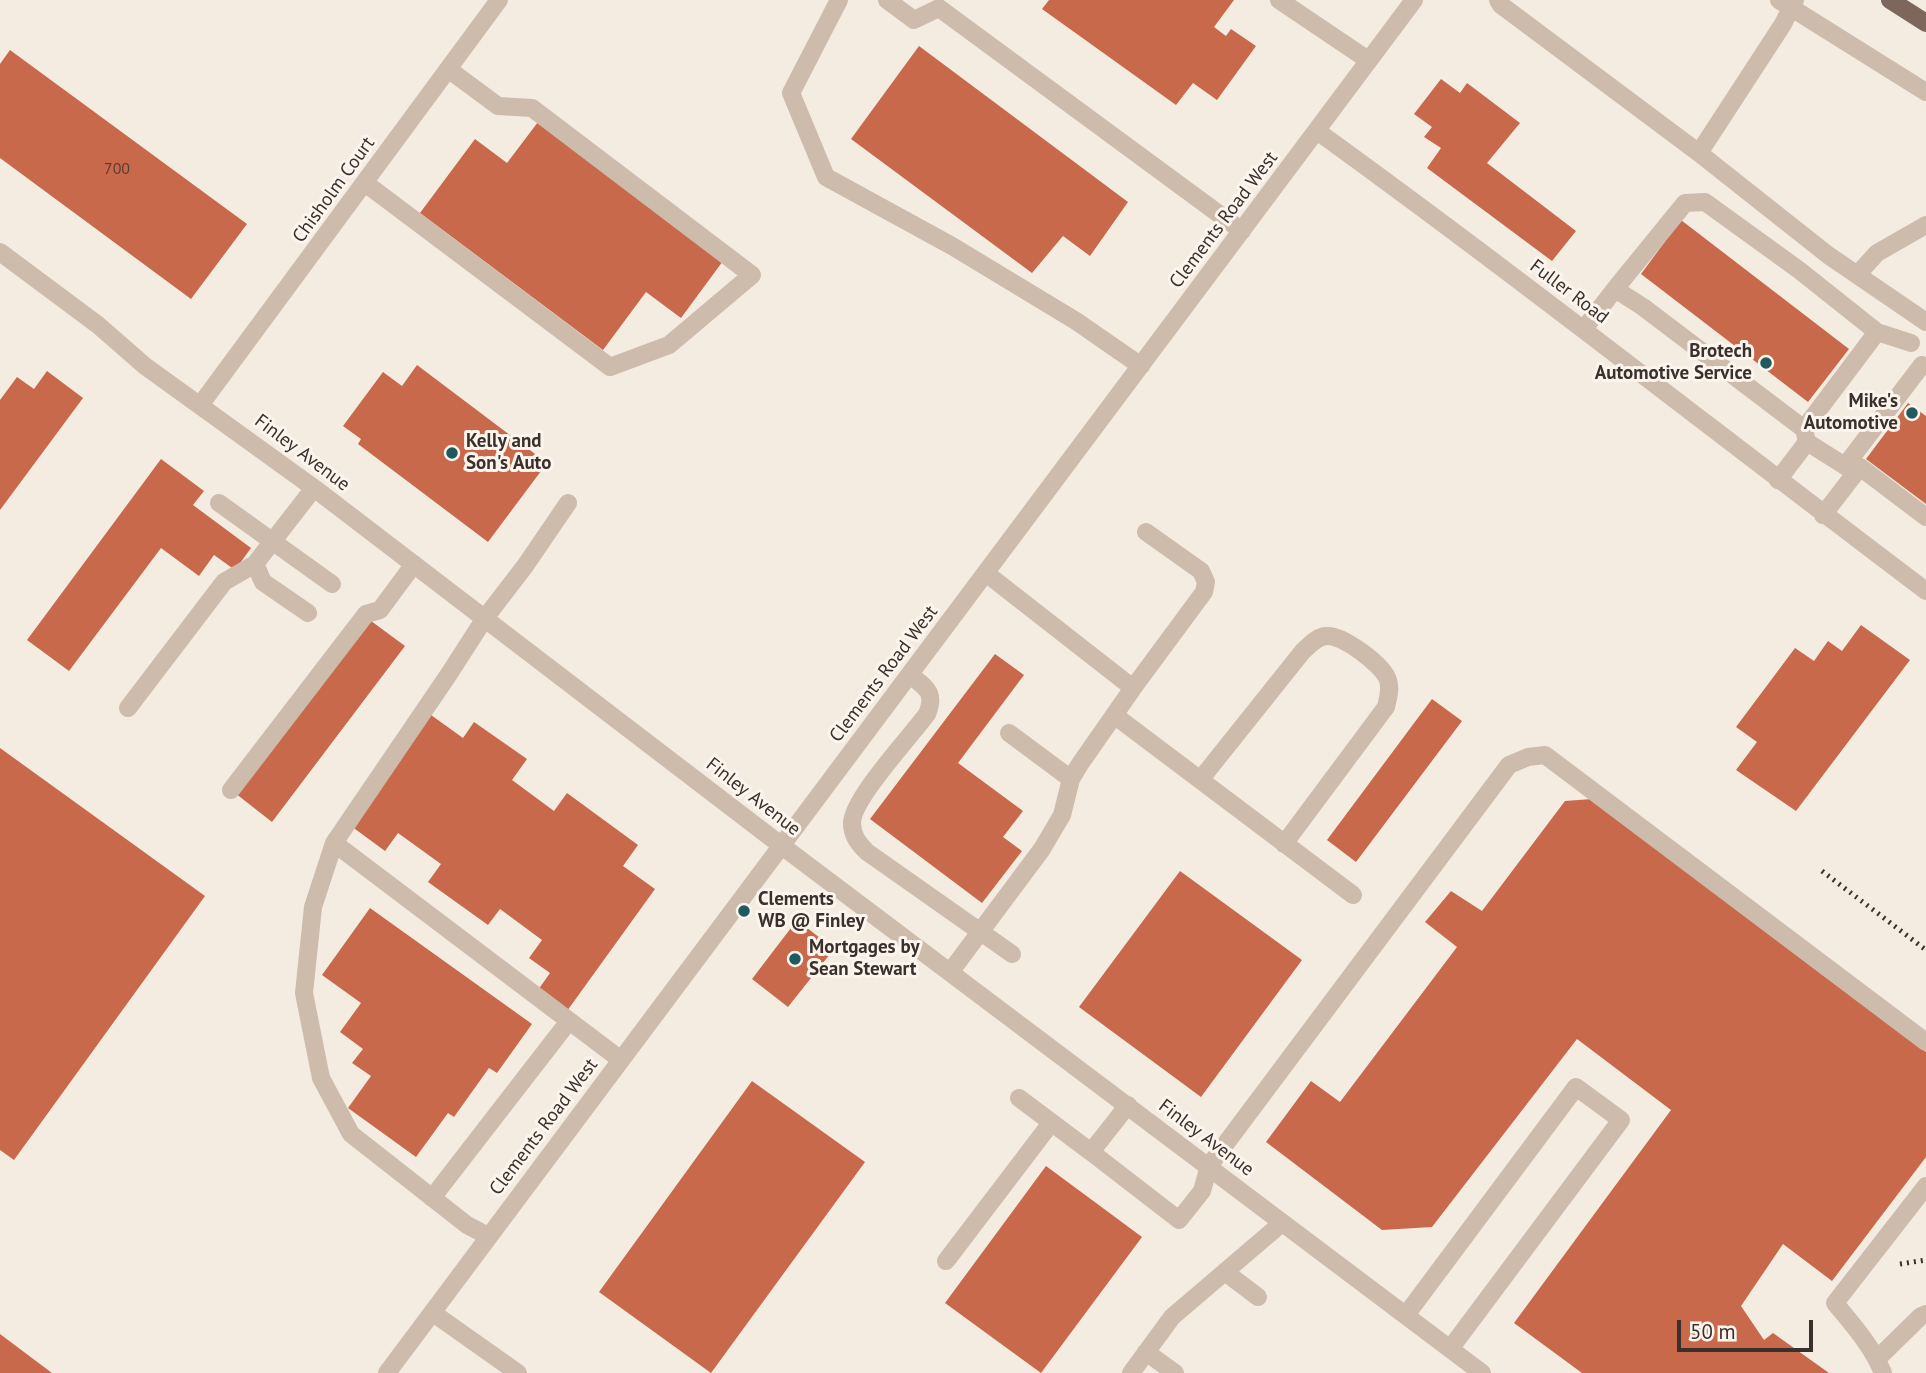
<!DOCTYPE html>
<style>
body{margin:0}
#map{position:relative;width:1926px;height:1373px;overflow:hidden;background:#f4ebe1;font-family:"PT Sans",sans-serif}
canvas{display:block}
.scale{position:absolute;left:1677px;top:1320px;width:136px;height:32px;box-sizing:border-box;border:4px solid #3b302b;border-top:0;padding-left:9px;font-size:21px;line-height:24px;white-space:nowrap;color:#3b302b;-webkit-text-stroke:5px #fbf5ee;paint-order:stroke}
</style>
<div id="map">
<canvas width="1926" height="1373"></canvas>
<div class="scale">50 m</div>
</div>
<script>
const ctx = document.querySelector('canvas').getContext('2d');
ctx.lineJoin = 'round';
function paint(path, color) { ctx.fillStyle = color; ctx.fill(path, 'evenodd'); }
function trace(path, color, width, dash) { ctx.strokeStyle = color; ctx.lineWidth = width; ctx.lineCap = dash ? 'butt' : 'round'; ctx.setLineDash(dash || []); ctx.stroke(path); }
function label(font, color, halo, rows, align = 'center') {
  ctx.font = font + ' "PT Sans",sans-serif'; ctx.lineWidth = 6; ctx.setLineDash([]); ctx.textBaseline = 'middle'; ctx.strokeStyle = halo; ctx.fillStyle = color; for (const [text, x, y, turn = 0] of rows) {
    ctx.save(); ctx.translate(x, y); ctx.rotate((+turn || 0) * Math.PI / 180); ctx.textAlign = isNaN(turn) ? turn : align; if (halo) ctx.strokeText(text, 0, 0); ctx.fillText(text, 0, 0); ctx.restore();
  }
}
paint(new Path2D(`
 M1049,0H1234L1214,27L1226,36L1231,29L1256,46L1217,100L1193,83L1176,105L1042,9Z
 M919,46L1128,202L1090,256L1063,236L1032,273L851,139Z
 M10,50L247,224L191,299L0,158V64Z
 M1441,79L1460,93L1467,83L1520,123L1487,163L1576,231L1552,261L1427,168L1441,148L1424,137L1432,127L1414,114Z
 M538,122L723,261L681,318L646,292L603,350L420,213L475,139L507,163Z
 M1681,220L1849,349L1808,402L1641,274Z
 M417,365L547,463L488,542L358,444L361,439L343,426L383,372L402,386Z
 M47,371L83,398L0,510V400L17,377L34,389Z
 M1908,403L1926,416V504L1866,459Z
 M161,459L204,491L193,505L251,548L235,570L214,555L199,576L161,548L69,671L27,640Z
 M367,618L405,646L272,822L235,793Z
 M1861,625L1910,660L1796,811L1736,770L1757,742L1736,727L1795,648L1814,661L1828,641L1842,651Z
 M995,654L1024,675L958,763L1023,811L1003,837L1022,851L982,903L870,819Z
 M1432,699L1462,721L1356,862L1327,840Z
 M431,715L463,738L474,722L527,759L512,780L554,811L567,793L638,845L623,866L655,889L567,1011L538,990L550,973L529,958L542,940L500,909L488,925L428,882L441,864L398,833L385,851L351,826Z
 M0,748L205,896L14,1160L0,1150Z
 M1592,799L1926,1052V1157L1832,1281L1783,1244L1741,1306L1764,1340L1773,1333L1829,1373H1582L1514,1323L1671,1110L1577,1039L1432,1227L1382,1230L1266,1142L1311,1081L1340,1102L1457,947L1425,922L1451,891L1482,911L1565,801Z
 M1180,871L1302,960L1201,1097L1079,1007Z
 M370,908L532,1024L497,1073L489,1068L454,1117L448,1113L416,1157L348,1108L371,1076L352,1063L363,1049L340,1032L361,1003L322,975Z
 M797,920L834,949L788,1007L752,979Z
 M752,1081L865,1162L711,1373L599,1292Z
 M1046,1166L1142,1237L1041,1373L945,1303Z
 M0,1334L52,1373H0Z`), '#c8694b');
trace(new Path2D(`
 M839,0L791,93L826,177L952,246L1076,321L1141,366
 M887,0L914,20L939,8L1242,231
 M1279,0L1368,60
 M1498,0L1501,5L1699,153
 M1779,0L1926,92
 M1795,0L1783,24L1699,153L1828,255L1926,322
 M1317,131C1523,280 1723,438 1926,591
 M365,183L610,367L669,345L752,275L532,108L498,106L448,69
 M0,252L98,325L145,366L314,488L782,846L1482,1373
 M1857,275L1877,253L1926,225
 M1615,289L1685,203L1705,202L1799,270L1877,332L1911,343
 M1584,329L1615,289L1643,307L1804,429L1807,442
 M201,404L499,0
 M1804,429L1877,332
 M1845,466L1922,365
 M1778,480L1807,442L1845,466L1856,467
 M219,503L332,584
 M1823,515L1860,467L1926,517
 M255,564L263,582L308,613
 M987,574L1133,688
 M910,675C926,688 936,692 927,714C911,736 852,799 852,823C852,836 859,844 867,852L1012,954
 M128,708L224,582L255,564L314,488
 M1114,715L1353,895
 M1009,733L1071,779
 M1200,780L1303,651C1310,645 1316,637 1326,636C1342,634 1383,665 1388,680C1391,690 1388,698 1386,707L1284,844
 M231,790L366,614L380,610L414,564
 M334,843L621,1060
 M951,971L1042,849L1062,815L1071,779L1080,764L1133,688L1204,592L1206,582L1201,571L1146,532
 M1019,1098L1091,1152
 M1128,1105L1091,1152L1179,1220L1202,1191L1209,1166L1509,765L1528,757L1545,755L1926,1042
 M432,1198L569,1021
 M488,1236L467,1225L351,1134L321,1078L304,993L313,907L334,843L449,674L485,618L525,566L568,503
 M946,1261L1051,1123
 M1225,1272L1258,1297
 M433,1313L518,1373
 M1406,1315L1576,1087L1621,1120L1450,1349
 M1146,1352L1175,1373
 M1878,1358L1921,1316L1926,1314
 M387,1373L1414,0
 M1131,1373L1172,1317L1282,1223
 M1883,1373C1872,1346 1853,1325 1835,1303L1926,1186`), '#cdbbac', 18);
trace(new Path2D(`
 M1890,0L1926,23`), '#7d675c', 18);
trace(new Path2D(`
 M1822,871L1926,950
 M1900,1264L1926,1260`), '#3b302b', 5, [2, 5]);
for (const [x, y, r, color] of [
 [1766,363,7,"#1f5a5e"],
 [1912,413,7,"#1f5a5e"],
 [452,453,7,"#1f5a5e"],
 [744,911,7,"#1f5a5e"],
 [795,959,7,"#1f5a5e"]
]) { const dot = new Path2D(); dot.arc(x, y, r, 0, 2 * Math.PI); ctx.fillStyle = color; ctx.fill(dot); trace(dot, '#fbf5ee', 2.5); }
label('16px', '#5e3e33', null, [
 ["700",117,169]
]);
label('19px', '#3b302b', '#fbf5ee', [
 ["Chisholm Court",334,190,-54],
 ["Clements Road West",1224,220,-53],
 ["Fuller Road",1569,292,37],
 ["Finley Avenue",302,453,37],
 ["Clements Road West",884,674,-53],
 ["Finley Avenue",753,797,38],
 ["Clements Road West",544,1127,-53],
 ["Finley Avenue",1206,1138,37]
]);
label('bold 19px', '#3b302b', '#fbf5ee', [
 ["Brotech",1752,352,"right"],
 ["Automotive Service",1752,374,"right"],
 ["Mike's",1898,402,"right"],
 ["Automotive",1898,424,"right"],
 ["Kelly and",466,442],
 ["Son's Auto",466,464],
 ["Clements",758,900],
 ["WB @ Finley",758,922],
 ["Mortgages by",809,948],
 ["Sean Stewart",809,970]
], 'left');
</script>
